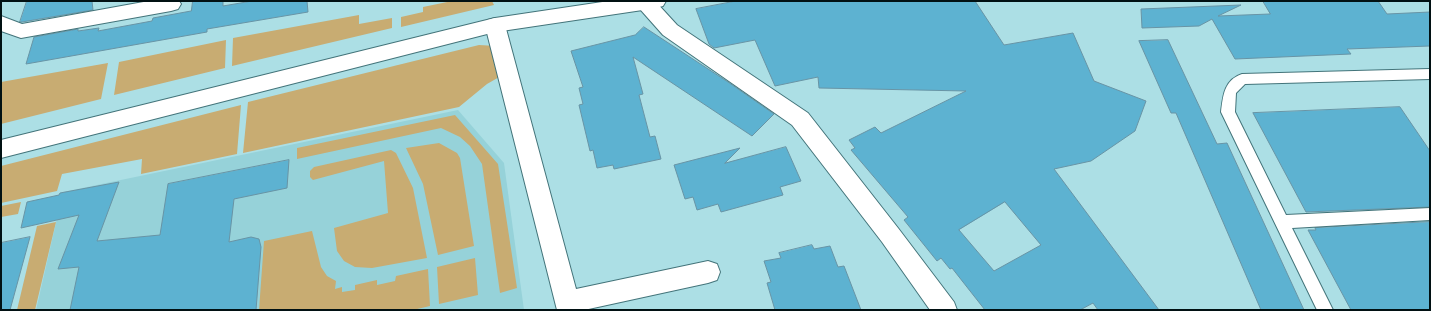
<!DOCTYPE html>
<style>
body{margin:0}
#map{position:relative;width:1431px;height:311px;overflow:hidden;background:#acdfe5;font-family:"Sofia Sans Condensed",sans-serif}
canvas{display:block}
.frame{position:absolute;inset:0;border:2px solid #011113;pointer-events:none}
</style>
<div id="map">
<canvas width="1431" height="311"></canvas>
<div class="frame"></div>
</div>
<script>
const ctx = document.querySelector('canvas').getContext('2d');
ctx.lineJoin = 'round';
function paint(path, color) { ctx.fillStyle = color; ctx.fill(path, 'evenodd'); }
function trace(path, color, width, dash) { ctx.strokeStyle = color; ctx.lineWidth = width; ctx.lineCap = dash ? 'butt' : 'round'; ctx.setLineDash(dash || []); ctx.stroke(path); }
paint(new Path2D(`
 M458,110L504,163L524,310H36L63,192Z`), '#96d2d9');
paint(new Path2D(`
 M452,1H492L494,5L401,27V17L423,12V7Z
 M359,15V24L392,18V28L232,66L233,38Z
 M226,40L225,68L114,95L119,62Z
 M479,45L496,46L501,76L487,84L459,107L243,153L248,102Z
 M108,63L101,99L1,124V82Z
 M241,105L237,154L141,174L142,159L62,174L57,191L1,203V166Z
 M455,115L498,164L517,288L500,293L482,164L470,146L460,137L441,128L297,159V148Z
 M439,143L457,153L460,158L474,246L438,255L423,184L406,148Z
 M391,150L396,153L413,188L427,258L372,268L355,267L344,261L337,251L334,228L388,213L384,161L313,180L310,177V171L314,167Z
 M21,202L18,214L1,217V206Z
 M56,222L35,310H17L37,226Z
 M312,231L321,267L327,276L336,281L335,289L342,287V292L355,290V285L377,280V285L395,281L396,276L428,269L430,306L413,310H259L264,241Z
 M475,258L478,295L439,304L437,267Z`), '#c8ac72');
const building = new Path2D(`
 M27,1H92L93,10L22,22H20Z
 M193,1H223V6L252,1H307L308,12L207,29V32L26,64L34,37L78,29V31L99,28L98,31L152,21L153,18L191,11Z
 M736,1H975L1004,45L1073,33L1094,81L1146,101L1135,131L1091,161L1054,169L1159,310H1098L1093,303L1080,310H985L952,268L950,269L941,258L937,261L904,220L908,217L851,150L855,148L849,140L875,127L881,133L966,91L819,88L818,77L775,86L755,40L714,48L709,44L696,9ZM1005,202L1041,245L994,271L959,230Z
 M1263,1H1378L1387,14L1430,12V46L1347,49L1351,54L1235,59L1212,19L1199,26L1142,28L1141,9L1241,5L1218,16L1270,14Z
 M644,27L728,82L774,114L752,136L633,57L643,94L639,95L650,137L655,136L661,159L614,169L613,165L597,168L593,150L590,151L579,105L583,104L579,88L583,87L571,51L635,35Z
 M1168,40L1217,144L1227,143L1304,310H1261L1176,113H1171L1139,41Z
 M1400,107L1430,151V207L1306,212L1253,113Z
 M786,147L801,181L780,187L783,195L721,212L718,204L697,210L693,197L685,199L674,165L740,148L725,163Z
 M289,160L287,188L234,199L229,242L251,237L259,239L261,247L256,310H70L79,267L58,269L79,215L21,228L27,202L59,195L60,193L119,182L97,241L160,235L168,184Z
 M1430,222V310H1351L1308,230H1316L1315,228Z
 M30,237L10,310H1V243Z
 M812,245L814,249L830,246L838,267L844,266L861,310H775L767,283L771,282L764,261L781,258L779,253Z`);
paint(building, '#5db2d1');
trace(building, '#6894a5', 1);
const service = new Path2D(`
 M1430,69V79L1245,84L1236,93L1235,112L1286,215L1430,208V220L1292,228L1333,310H1317L1221,112C1223,96 1224,80 1242,74Z`);
const minor = new Path2D(`
 M149,1H179L181,4L178,9L171,11L21,38L1,31V16L22,24Z
 M638,1H655L677,25L808,113L898,228L954,302L957,310H930L882,242L792,125L663,35L639,8L636,3Z
 M495,18L502,20L505,25L576,289L708,261L717,264L720,272L717,280L708,283L584,310H557L485,25L488,20Z`);
const tertiary = new Path2D(`
 M609,1H666L663,6L656,8L495,32L1,158V140L495,18Z`);
trace(service, '#43747a', 2);
trace(minor, '#43747a', 2);
trace(tertiary, '#43747a', 2);
paint(service, '#fff');
paint(minor, '#fff');
paint(tertiary, '#fff');
</script>
